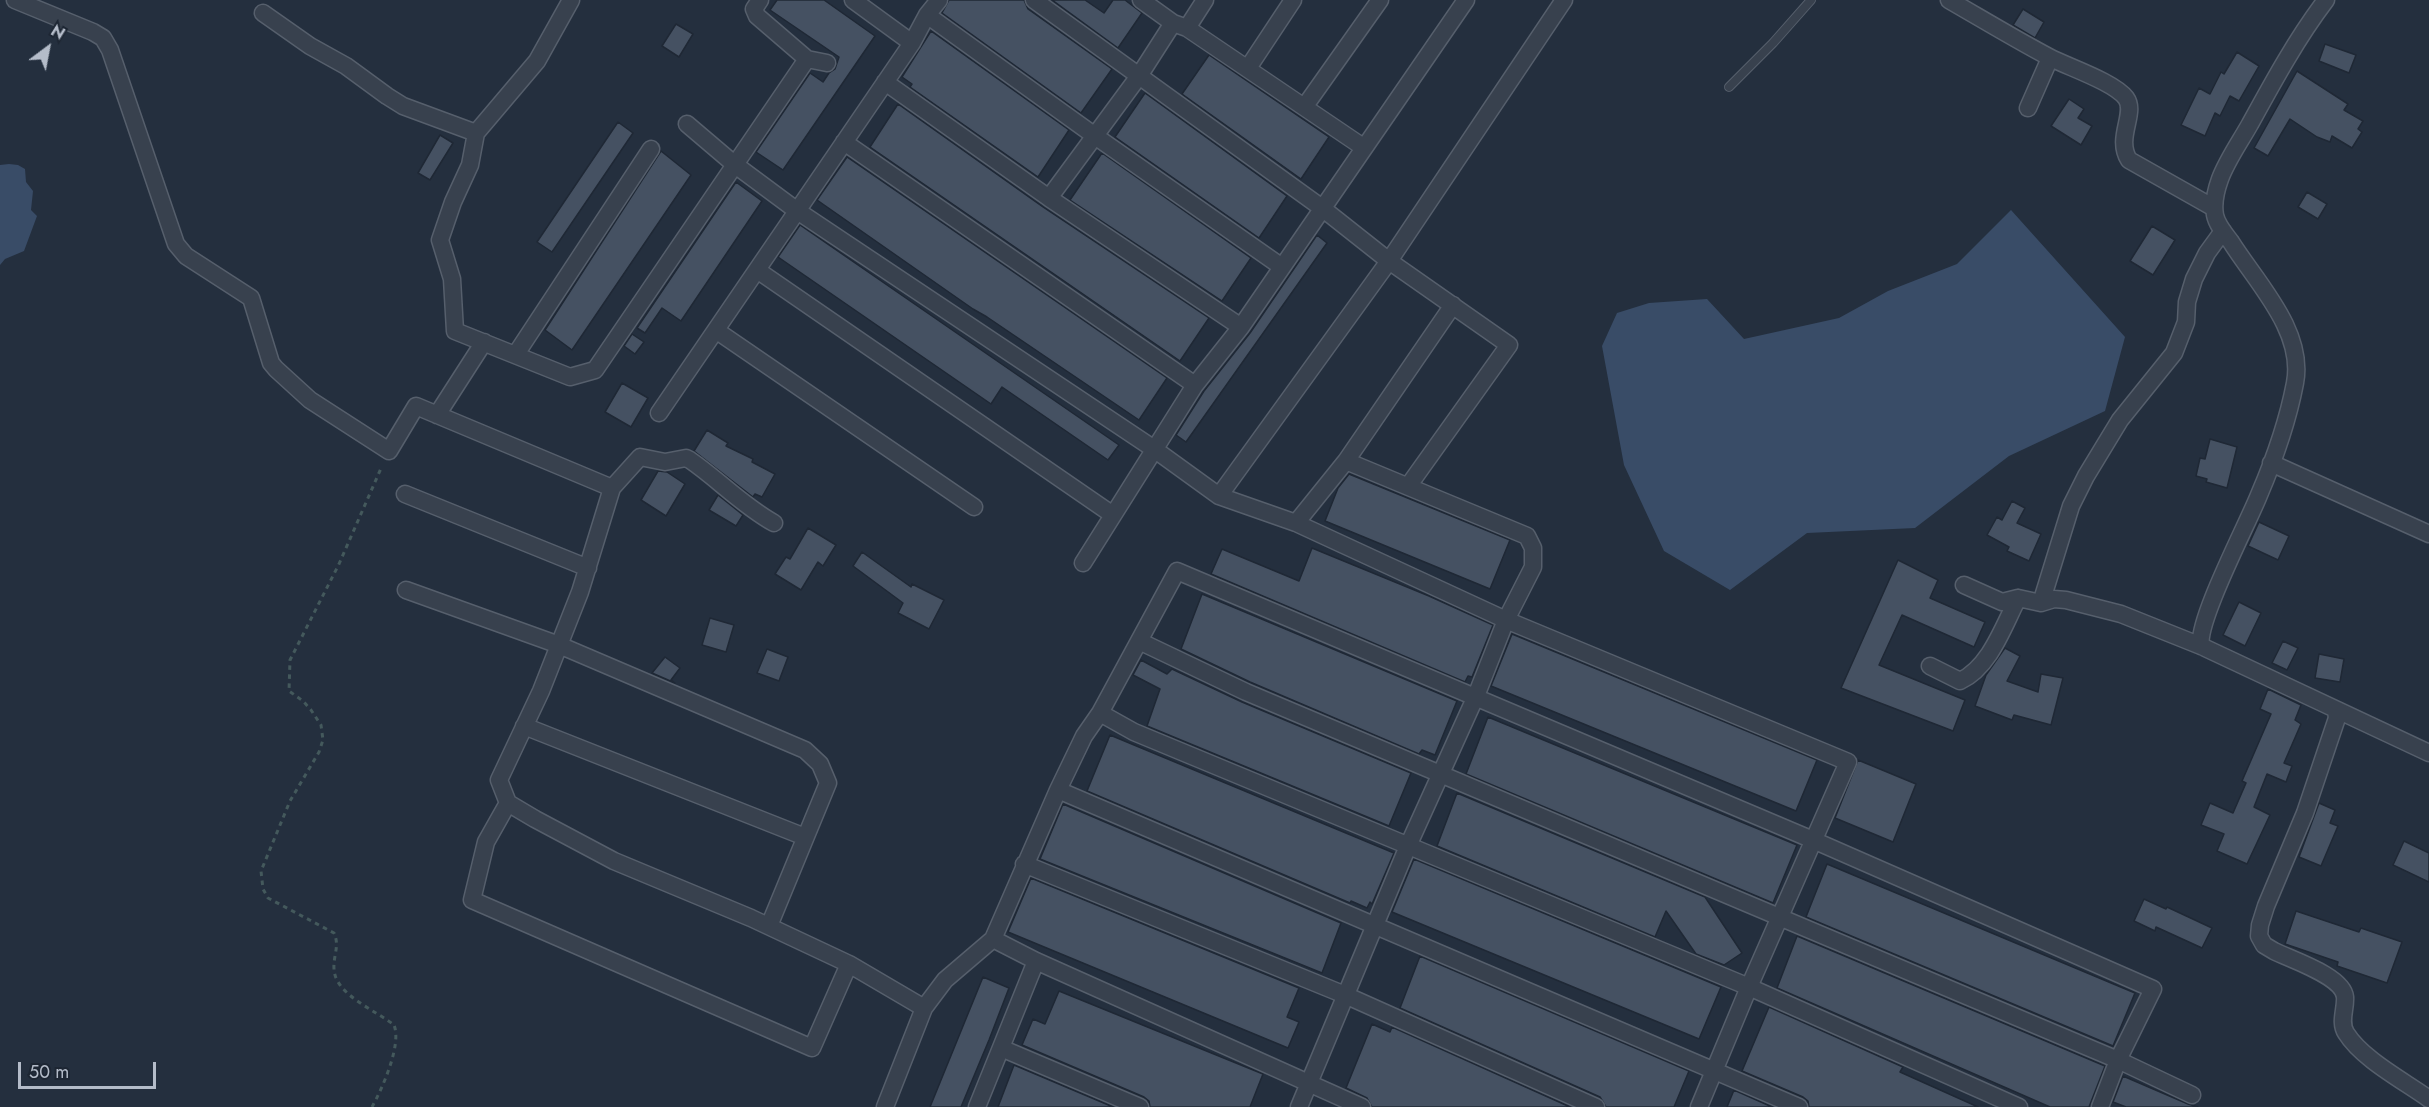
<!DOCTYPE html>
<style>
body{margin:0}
#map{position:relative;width:2429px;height:1107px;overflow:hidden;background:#242f3e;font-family:Jost,sans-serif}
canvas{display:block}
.north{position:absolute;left:18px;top:18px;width:60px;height:60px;-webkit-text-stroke:4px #1d2633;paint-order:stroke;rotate:32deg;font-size:16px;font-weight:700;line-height:24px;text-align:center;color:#b4bcc9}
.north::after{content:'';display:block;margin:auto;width:21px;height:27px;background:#b4bcc9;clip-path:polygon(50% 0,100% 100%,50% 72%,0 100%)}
.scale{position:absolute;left:18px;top:1062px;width:138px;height:27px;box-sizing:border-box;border:3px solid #b4bcc9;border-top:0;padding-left:8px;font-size:18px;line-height:21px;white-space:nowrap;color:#b4bcc9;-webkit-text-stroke:4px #1d2633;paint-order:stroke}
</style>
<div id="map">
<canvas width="2429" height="1107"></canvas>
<div class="north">N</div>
<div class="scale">50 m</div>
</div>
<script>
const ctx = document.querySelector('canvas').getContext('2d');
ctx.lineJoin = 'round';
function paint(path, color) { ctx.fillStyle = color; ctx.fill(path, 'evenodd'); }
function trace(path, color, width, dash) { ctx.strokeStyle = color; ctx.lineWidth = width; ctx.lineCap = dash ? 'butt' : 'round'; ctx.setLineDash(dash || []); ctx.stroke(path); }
paint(new Path2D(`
 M9,164L18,165L25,169L26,182L33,191L31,210L37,216L24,251L5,259L0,265V165Z
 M2011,210L2125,337L2105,411L2009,456L1915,528L1807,533L1730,590L1664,551L1624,465L1602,346L1617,313L1649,303L1707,299L1744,339L1839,318L1888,291L1957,264Z`), '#394c67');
const building = new Path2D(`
 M777,0H824L875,36L783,170L756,152L810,73L823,82L829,73L835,69L839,57L770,10Z
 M949,0H1024L1028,9L1112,69L1081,113L942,13Z
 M1052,0H1085L1104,13L1113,0H1125L1142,13L1118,48Z
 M2023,9L2044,22L2035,38L2013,25Z
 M676,24L693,34L679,57L662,46Z
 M931,31L1069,130L1038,177L910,87L912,84L902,77Z
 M2325,44L2356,55L2349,73L2319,61Z
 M2237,52L2259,66L2239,101L2230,96L2220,116L2215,113L2205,136L2181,125L2199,88L2210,94L2221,72L2224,74Z
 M1209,55L1329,137L1301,179L1182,94Z
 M2297,71L2348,104L2344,110L2363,121L2358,129L2362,132L2352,148L2332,136L2330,142L2317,137L2290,119L2268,156L2254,148Z
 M1145,93L1287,196L1259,238L1115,137Z
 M2069,99L2084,109L2078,118L2092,126L2081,145L2051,126Z
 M898,104L1043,207L1209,318L1180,361L870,147Z
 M618,122L633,133L552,252L537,242Z
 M440,135L453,143L430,180L418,173Z
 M661,151L691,175L572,350L545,330Z
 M1102,153L1251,258L1222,301L1070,200Z
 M847,157L1167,378L1139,420L987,317L973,309L817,200Z
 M736,182L762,201L681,321L662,308L645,333L637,328Z
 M2307,192L2327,204L2318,219L2298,207Z
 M800,225L1119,445L1108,460L1002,387L991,404L778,257Z
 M2152,226L2175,240L2153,275L2130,261Z
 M1317,235L1327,243L1186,442L1176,435L1204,391L1250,333Z
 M632,334L644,342L635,354L624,346Z
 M622,383L648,398L631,427L605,412Z
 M707,430L728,443L726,446L753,459L752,462L775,474L762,497L755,494L753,497L694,451Z
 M2210,439L2237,447L2227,488L2206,482L2207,479L2196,476L2200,458L2205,459Z
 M658,471L667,472L685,484L666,516L641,500Z
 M1349,474L1510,540L1490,589L1325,521L1338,488Z
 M718,495L743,515L736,526L709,510Z
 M2012,501L2025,508L2017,523L2041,534L2029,561L2007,551L2009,547L1987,535L1997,517L2002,520Z
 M2259,522L2289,536L2278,560L2248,546Z
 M808,528L836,545L823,566L818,562L801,590L775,574L786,557L790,559Z
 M1312,548L1429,596L1493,625L1472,677L1468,676L1465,682L1211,574L1222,549L1299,581Z
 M862,552L911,587L912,584L944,600L929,629L898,613L903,603L853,566Z
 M1898,560L1938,580L1930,598L1985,622L1974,647L1902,615L1879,665L1965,700L1953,731L1841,688Z
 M1202,594L1457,701L1435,755L1422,750L1419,754L1250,682L1181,649Z
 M2239,602L2261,613L2245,646L2223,635Z
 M710,618L734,625L726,652L702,645Z
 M1512,634L1817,760L1796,811L1491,686Z
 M2283,641L2298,648L2287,670L2272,663Z
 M2005,648L2020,656L2007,681L2038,692L2041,674L2063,678L2051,725L2014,715L2012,720L1975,706L1986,675Z
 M767,649L788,657L779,681L757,673Z
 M2319,654L2344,659L2340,682L2315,678Z
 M665,657L680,668L671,680L675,683L652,673Z
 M1141,660L1167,674L1172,669L1242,702L1411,773L1389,826L1147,726L1160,689L1133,675Z
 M2268,689L2301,705L2295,720L2301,724L2284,763L2292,766L2286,782L2267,774L2254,807L2270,815L2247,864L2217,851L2224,834L2201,825L2210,803L2233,813L2246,783L2242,781L2271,714L2260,709Z
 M1488,717L1797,845L1773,903L1466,774Z
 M1110,735L1394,853L1372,904L1370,902L1367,908L1351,901L1350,903L1087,791Z
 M1858,760L1916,784L1893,842L1835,818Z
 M1457,793L1705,897L1742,953L1724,965L1696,954L1666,911L1655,937L1437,846Z
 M2319,803L2335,810L2330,823L2338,826L2321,866L2299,857Z
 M1063,804L1341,923L1322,973L1040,859Z
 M2404,841L2429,853V882L2393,865Z
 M1414,859L1721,987L1699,1039L1392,912Z
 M1827,864L2135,993L2113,1046L1806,917Z
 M1031,878L1299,988L1287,1017L1299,1022L1288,1048L1008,932Z
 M2144,899L2166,909L2167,907L2212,928L2202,948L2156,927L2155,931L2134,921Z
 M2296,911L2359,932L2361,928L2402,942L2387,983L2337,966L2338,962L2285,944Z
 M1797,936L2105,1066L2089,1107H2050L1777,988Z
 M1420,956L1689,1071L1674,1107H1606L1600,1097L1400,1008Z
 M983,977L1009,988L989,1040L961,1107H930Z
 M1059,991L1263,1074L1250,1107H1150L1149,1101L1144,1097L1022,1045L1033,1019L1045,1024Z
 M1769,1007L1903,1067L1900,1072L1978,1107H1809L1808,1101L1803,1097L1742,1071Z
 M1372,1024L1390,1032L1392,1027L1570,1107H1372L1367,1098L1346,1088Z
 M1014,1065L1113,1107H998Z
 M2123,1076L2188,1104L2198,1107H2126L2113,1102Z
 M1734,1090L1772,1107H1727Z`);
paint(building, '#455162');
trace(building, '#1f2835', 1.5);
const lane = new Path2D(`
 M1729,87L1773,43L1811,0`);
const street = new Path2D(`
 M15,0L93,32L103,38L110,50L176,244L186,256L251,298L271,363L276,369L310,400L389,451L416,406L612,488
 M571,0L537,61L476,133L470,165L453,202L440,240L452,279L455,331L570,377L595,370L807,59
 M760,0L754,9L757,16L807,59L827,63
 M853,0L912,43
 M1034,0L1322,208L1389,261L1509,345L1409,485
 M1141,0L1173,23L1187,28L1363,147
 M1949,0C1982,19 2015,39 2049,57C2068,67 2114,82 2126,98C2137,113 2115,138 2129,160L2214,208
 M263,13L310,46L346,66L387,96L403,106L476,133
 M927,15L1095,136L1282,267
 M1187,28L1205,0
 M1248,68L1293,0
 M885,82L1049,198L1241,327
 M1305,106L1380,0
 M2028,108L2050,58
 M687,124L734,164L796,210L1154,449L1219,496L1296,523L1506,620L1848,762L1749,987L1699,1107
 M844,142L1195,385
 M1049,198L1139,76L1173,23
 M757,270L1113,515
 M717,331L974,507
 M516,354L651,149
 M659,413L912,43L927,15L939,0
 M437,415L484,342
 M1346,461L1453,305
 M2271,463L2429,534
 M405,494L588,568
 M1219,496L1389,261L1564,0
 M774,523C743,506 719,480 690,460L686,458L665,462L640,457L612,488L580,592L541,691L499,780L508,803L535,819L614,861L751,918L849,964L924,1008
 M1296,523L1346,461L1527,536L1533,548V567L1506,620L1476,696L1408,846L1299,1107
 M1083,563L1195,385L1241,327L1466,0
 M1964,585L2002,602L2018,598L2041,603L2054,599L2066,600L2121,614L2201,646L2429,753
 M406,590L559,645L805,750L820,764L828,783L769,926
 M2041,603L2071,506L2086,476L2120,420L2174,353L2186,322L2187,302L2194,279L2207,253L2223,231
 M1139,641L1177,571L1813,840L2153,989L2118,1060L2100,1107
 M2201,646C2196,622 2248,523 2259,495C2274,460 2288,420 2295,383C2305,331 2256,282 2231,242C2225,234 2217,225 2215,215C2213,204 2216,190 2220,179C2227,160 2240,142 2250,124C2273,82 2297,38 2326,0
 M1930,666L1960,681C1990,667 2003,627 2018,598
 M2336,711L2337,718L2305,813L2266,906L2260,925L2259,936L2264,945L2274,951C2292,960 2343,976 2345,997C2346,1009 2339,1022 2346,1033C2362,1059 2404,1081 2429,1099
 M524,726L805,837
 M1058,790L1799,1107
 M508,803L486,842L472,900L812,1048L849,964
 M1024,864L1345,995L1596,1107
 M993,939L1036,961L1362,1107
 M1001,1048L1140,1107
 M885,1107L924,1008L945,980L993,939L1058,790L1084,736L1100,713
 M977,1107L1036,961
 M2019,1107L1749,987L1134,732L1100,713L1139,641L1246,692L2118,1060L2192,1095`);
trace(lane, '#565f6c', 10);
trace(street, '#565f6c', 19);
trace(new Path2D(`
 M372,1107C382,1089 402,1045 394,1025C377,1011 335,995 334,969C333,956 340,946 334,933L268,898L263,889L261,871L290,801L319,752L323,740L321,725L311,710L303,701L289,691L290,660L339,564L382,466`), '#44595c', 3, [4.5, 4.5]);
trace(lane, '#38414e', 8);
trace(street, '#38414e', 16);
</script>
